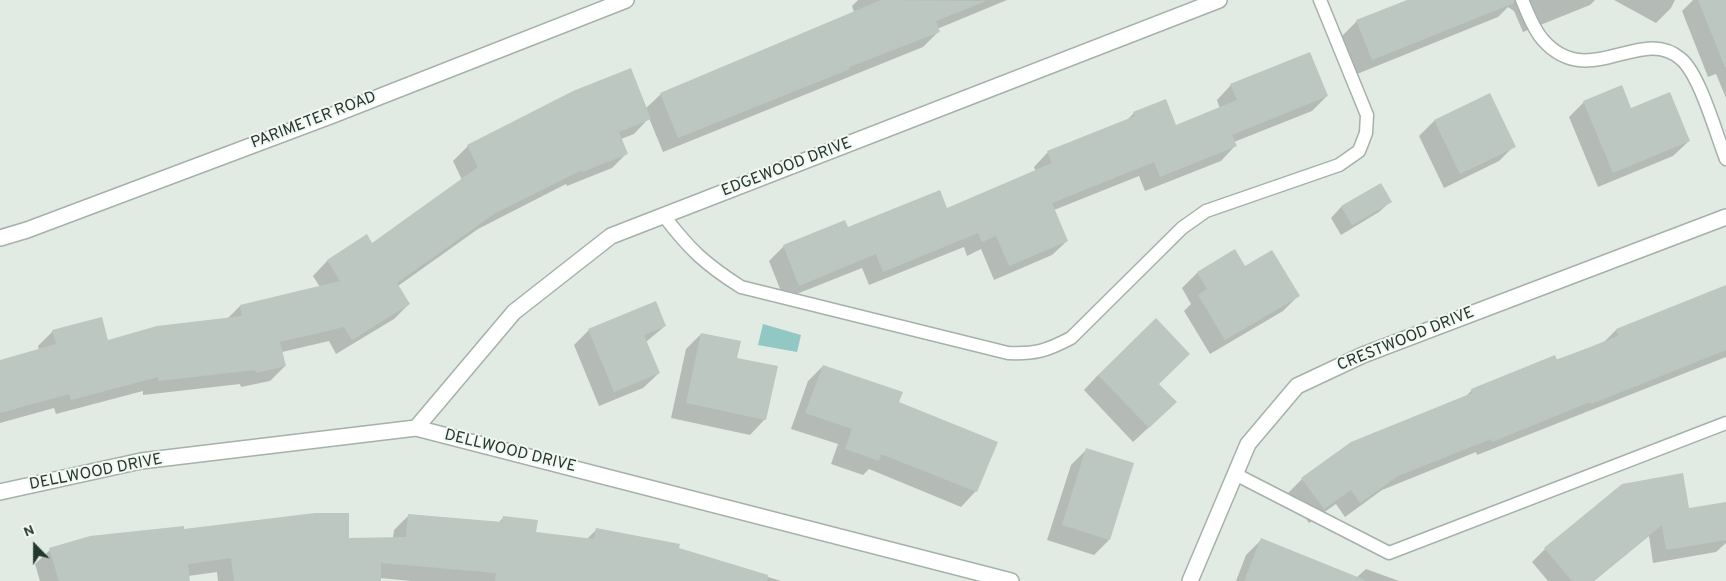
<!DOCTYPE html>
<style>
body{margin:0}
#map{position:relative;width:1726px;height:581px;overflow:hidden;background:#e2eae4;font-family:Overpass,sans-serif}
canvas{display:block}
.north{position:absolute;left:10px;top:521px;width:50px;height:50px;-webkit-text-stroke:4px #f2f7f3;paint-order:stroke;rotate:338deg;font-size:14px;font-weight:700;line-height:20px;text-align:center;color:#24392e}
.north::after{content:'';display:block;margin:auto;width:18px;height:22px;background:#24392e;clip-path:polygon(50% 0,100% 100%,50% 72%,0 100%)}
</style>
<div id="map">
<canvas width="1726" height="581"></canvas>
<div class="north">N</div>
</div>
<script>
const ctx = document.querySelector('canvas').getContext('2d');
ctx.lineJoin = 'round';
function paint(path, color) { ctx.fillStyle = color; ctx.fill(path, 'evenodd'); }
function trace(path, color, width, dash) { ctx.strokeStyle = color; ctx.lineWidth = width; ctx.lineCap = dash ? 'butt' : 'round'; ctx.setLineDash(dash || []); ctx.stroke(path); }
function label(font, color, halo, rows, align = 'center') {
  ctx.font = font + ' Overpass,sans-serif'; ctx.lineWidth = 4; ctx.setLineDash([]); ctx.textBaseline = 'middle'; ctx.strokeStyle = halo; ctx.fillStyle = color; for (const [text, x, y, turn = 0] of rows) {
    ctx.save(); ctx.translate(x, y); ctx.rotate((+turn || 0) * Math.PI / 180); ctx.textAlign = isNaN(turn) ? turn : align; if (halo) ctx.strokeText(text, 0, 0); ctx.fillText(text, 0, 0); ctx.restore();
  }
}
paint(new Path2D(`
 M763,324L801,335L797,352L758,345Z`), '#91c8c3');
paint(new Path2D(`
 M858,0H1007L937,29L938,32L923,47L663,152L649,118L634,134L621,139L627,153L612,168L567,186L566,184L478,229L398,286L409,304L394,319L336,354L329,341L282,352L285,366L270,381L241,387L240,384L143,395V391L56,414L54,408L0,423V361L39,350L38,346L53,331L107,341L227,319L240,306L320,287L313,276L328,260L372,245L462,180L453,161L468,146L645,109L661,94L854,12L852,6Z
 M1411,0H1595L1590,5L1523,32L1514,11L1508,7L1498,17L1357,74L1342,36L1357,21Z
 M1614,0H1675L1671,8L1656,23Z
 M1693,0H1726V98L1716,74L1708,77L1682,11Z
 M1231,85L1327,96L1312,111L1234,142L1235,146L1221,161L1145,191L1139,176L1054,210L1067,241L1052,255L994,280L981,249L967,256L964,247L869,285L862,268L784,299L769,261L784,246L844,222L847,229L947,210L1036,172L1034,167L1048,152L1126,121L1134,113L1175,127L1220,109L1217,100Z
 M1489,95L1514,146L1499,161L1444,188L1419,136L1434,121Z
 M1584,102L1689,141L1673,156L1598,187L1569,117Z
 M1381,185L1390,202L1379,212L1341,235L1331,218L1341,207Z
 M1235,251L1245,267L1298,296L1283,311L1210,354L1184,311L1191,304L1182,288L1197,273Z
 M1726,286V357L1477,455L1476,452L1382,490L1345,517L1336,504L1309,523L1288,493L1302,479L1464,398L1472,390L1603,343L1616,330Z
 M665,326L646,342L659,373L643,388L599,406L574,345L589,330Z
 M701,334L736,359L765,419L750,435L671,418L686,349Z
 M823,366L898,402L976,491L961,507L869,469L863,475L831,464L838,444L791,429L808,381Z
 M1098,375L1157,384L1160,417L1133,442L1084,390Z
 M1086,450L1109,540L1094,555L1047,540L1071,465Z
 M1688,510L1726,516V543L1716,552L1653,563L1649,536L1594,581H1548L1532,562L1545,549Z
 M409,515L498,523L503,518L535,533L587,539L596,530L678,549L781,581H411L380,578V581H218L217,572L188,576V581H40L35,564L50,550L183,531L348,540L393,538L394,530Z
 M1261,540L1356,578L1366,569L1399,581H1236L1246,555Z`), '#0003');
paint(new Path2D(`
 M881,0L986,1L936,21L940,32L849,67L850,69L678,138L660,93Z
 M1407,0H1514V3L1372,60L1356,20Z
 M1698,0H1726V67H1725Z
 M1310,52L1328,96L1232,135L1237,146L1160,177L1154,162L1052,203L1068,241L1009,266L996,236L982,242L978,233L883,272L876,254L799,286L783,245L845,220L848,227L940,190L947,208L1052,163L1047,151L1135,116L1133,112L1166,99L1176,125L1237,100L1230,84Z
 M631,68L651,119L619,132L628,154L582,172V170L494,214L397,283L410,304L352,340L344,327L280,342L286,366L256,373L255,370L158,381V377L71,400L69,394L0,413V360L56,344L52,330L102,317L108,340L157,326L242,316L240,305L340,281L327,260L367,234L372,243L478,167L467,145L573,91Z
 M1622,85L1631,108L1670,92L1690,141L1613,173L1583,101Z
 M1490,93L1516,147L1460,174L1434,120Z
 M1381,183L1392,202L1352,225L1341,206Z
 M1235,249L1245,266L1272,250L1300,296L1225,340L1198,295L1207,289L1197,272Z
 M1726,285V350L1591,404L1590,402L1492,442L1491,439L1398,476L1360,503L1351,490L1324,509L1301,478L1351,442L1472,393L1471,389L1555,355L1557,360L1618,336L1616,329Z
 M656,301L666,326L644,335L660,373L614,392L588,329Z
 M1156,318L1190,354L1159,384L1177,402L1149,428L1098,375Z
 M701,333L741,341L737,358L778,366L766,420L686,403Z
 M823,365L903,392L899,402L998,442L977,492L881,454L879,461L845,449L852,429L805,413Z
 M1086,448L1134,463L1110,540L1062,525Z
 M1683,473L1689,508L1726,502V540L1666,550L1662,525L1593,581H1572L1544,548L1622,484Z
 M315,513H349V538L406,537L408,514L502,522L503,516L538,520L536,532L594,539L596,528L680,544L679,548L768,575L767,581H495L496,573L381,563V581H234L231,558L188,564L190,581H59L49,548L90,536L184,526V529Z
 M1261,538L1365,580L1364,581H1244Z`), '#bbc7c0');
const lane = new Path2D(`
 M1522,0C1528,13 1533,29 1543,40C1589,92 1641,24 1681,59C1700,75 1716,134 1726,159
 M664,216C690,250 705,264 741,287L1008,353C1036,354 1046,351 1071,338L1182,228L1206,211L1339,165L1359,151L1366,133L1367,115L1320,0
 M1235,474L1389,553L1726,423`);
const street = new Path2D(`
 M0,238L27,230L333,115L626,0
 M416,428L514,312L611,236L1219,0
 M0,492L141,461L416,428L1011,581
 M1190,581L1248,444L1297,386L1363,355L1726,217`);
trace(lane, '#a5b1aa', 15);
trace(street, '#a5b1aa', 18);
trace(lane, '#fff', 12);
trace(street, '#fff', 15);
label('16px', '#24392e', '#f2f7f3', [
 ["PARIMETER ROAD",314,121,-21],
 ["EDGEWOOD DRIVE",787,168,-21],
 ["CRESTWOOD DRIVE",1406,340,-22],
 ["DELLWOOD DRIVE",510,452,14],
 ["DELLWOOD DRIVE",96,473,-11]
]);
</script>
